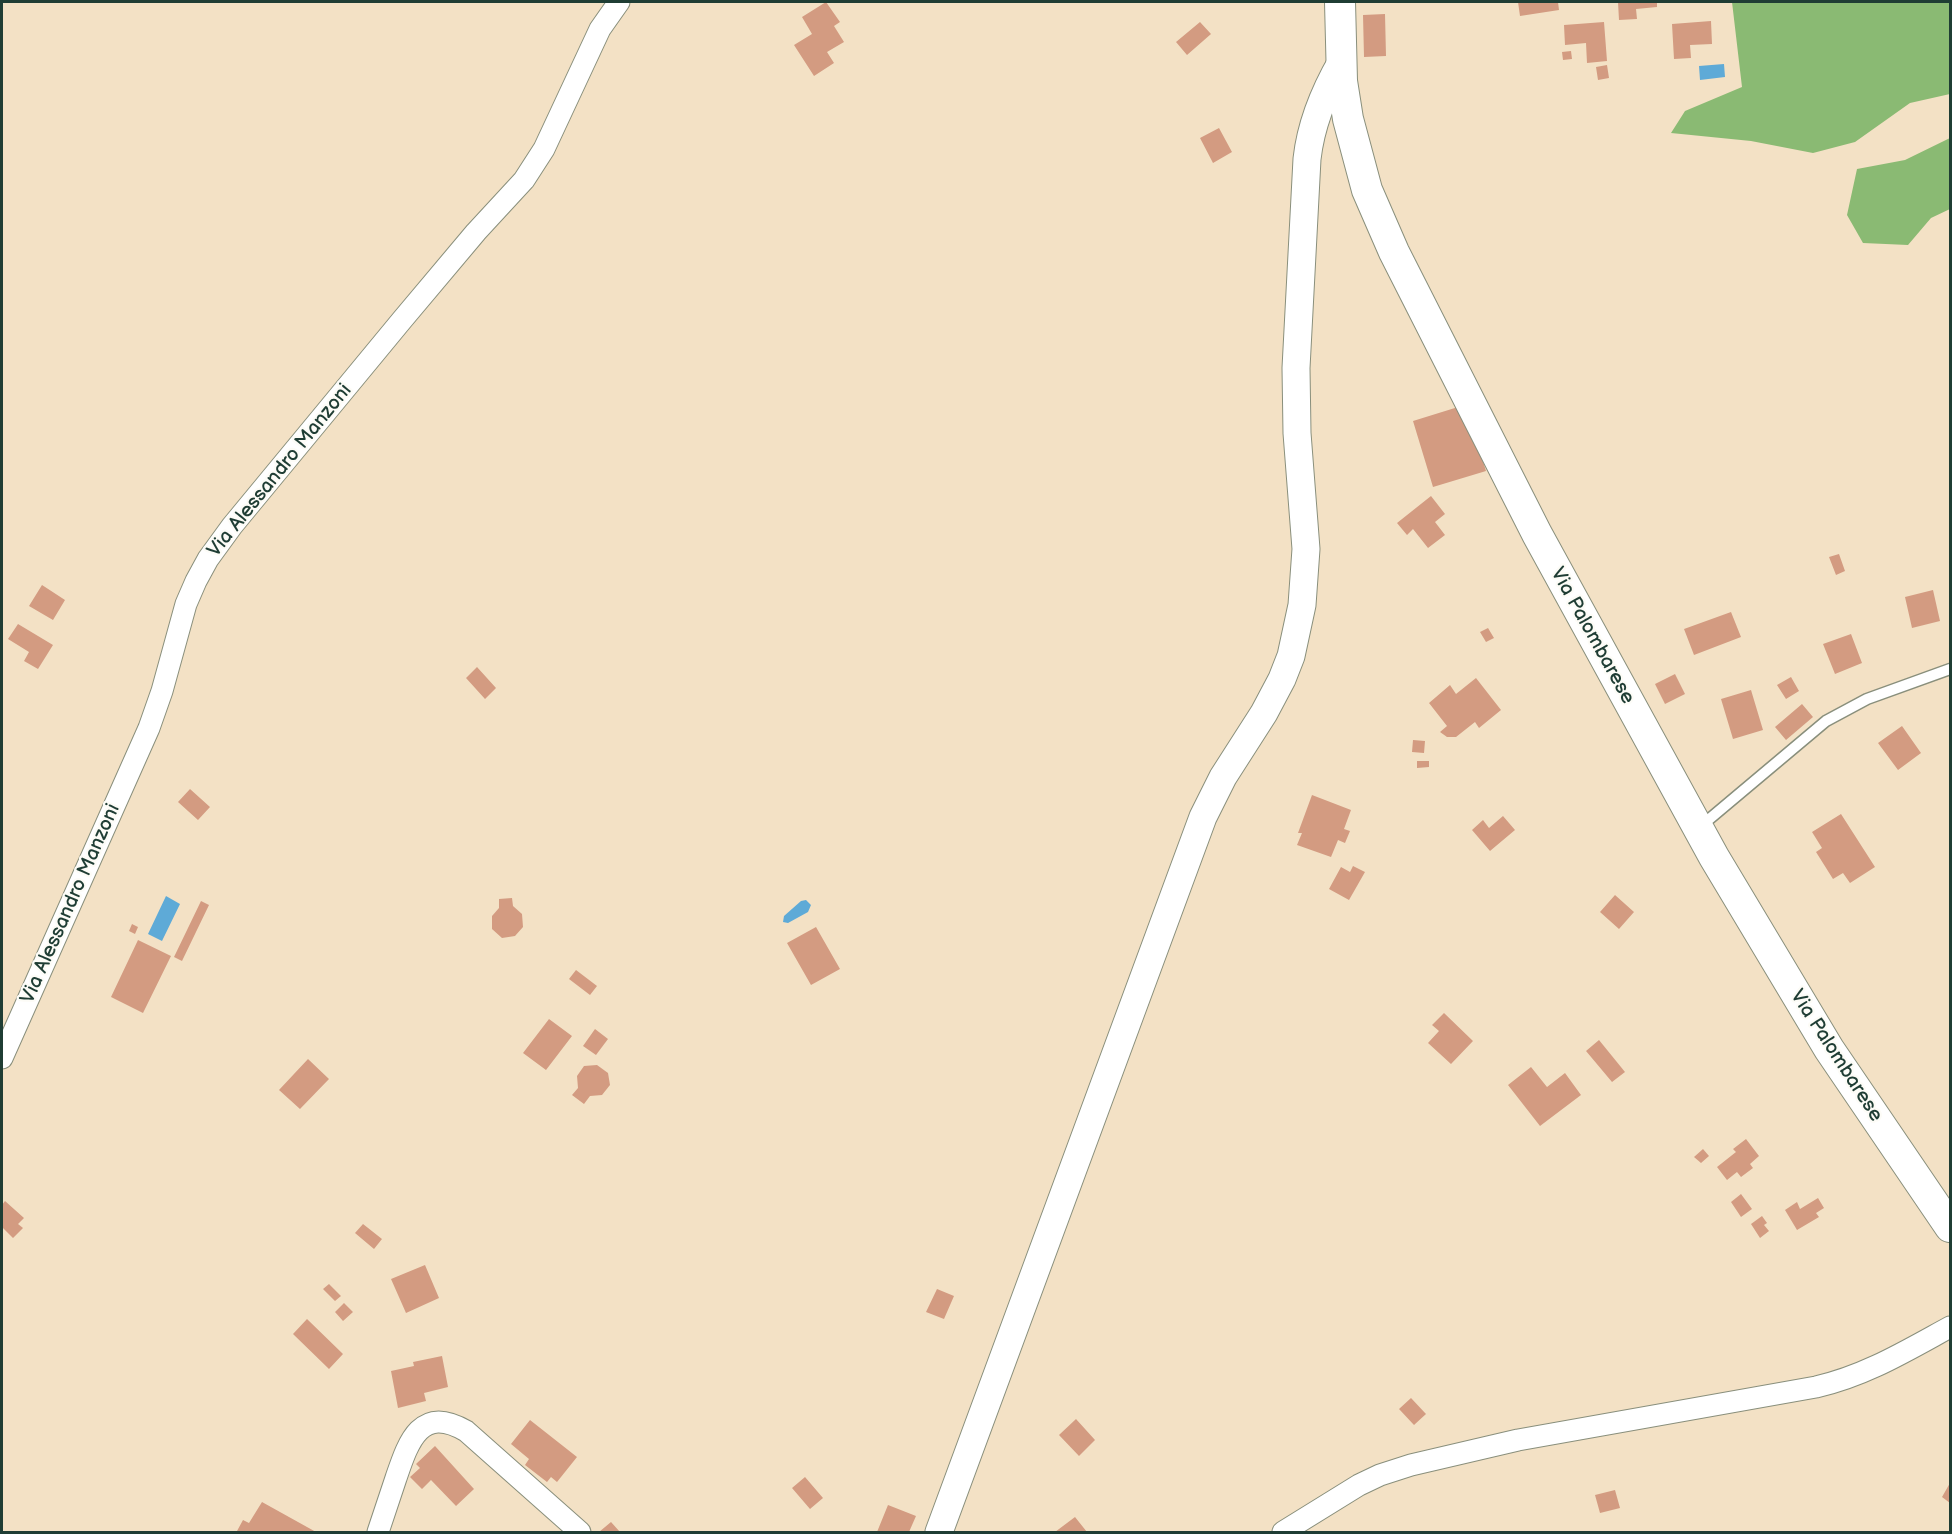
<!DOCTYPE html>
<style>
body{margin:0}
#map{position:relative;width:1952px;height:1534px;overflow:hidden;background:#f3e1c5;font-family:"Balsamiq Sans",sans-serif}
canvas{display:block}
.frame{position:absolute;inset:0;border:3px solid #1f3d34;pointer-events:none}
</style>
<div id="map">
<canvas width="1952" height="1534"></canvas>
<div class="frame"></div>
</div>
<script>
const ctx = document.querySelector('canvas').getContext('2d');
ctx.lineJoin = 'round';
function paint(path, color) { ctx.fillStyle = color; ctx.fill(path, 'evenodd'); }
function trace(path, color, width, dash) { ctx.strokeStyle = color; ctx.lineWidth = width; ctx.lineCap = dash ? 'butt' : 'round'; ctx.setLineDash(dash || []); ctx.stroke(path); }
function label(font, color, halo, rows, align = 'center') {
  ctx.font = font + ' "Balsamiq Sans",sans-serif'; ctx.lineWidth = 4.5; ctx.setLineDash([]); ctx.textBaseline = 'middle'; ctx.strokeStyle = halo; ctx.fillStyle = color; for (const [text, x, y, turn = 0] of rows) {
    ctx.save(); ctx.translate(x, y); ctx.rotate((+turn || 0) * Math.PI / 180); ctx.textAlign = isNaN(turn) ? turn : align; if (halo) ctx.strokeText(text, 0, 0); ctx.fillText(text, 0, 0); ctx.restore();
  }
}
paint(new Path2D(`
 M1732,2H1950V94L1910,103L1855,142L1813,153L1751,141L1671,133L1685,111L1742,87Z
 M1950,138V209L1931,218L1908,245L1863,243L1847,215L1857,169L1905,160Z`), '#8aba73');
paint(new Path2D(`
 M1724,64L1725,77L1700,80L1699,66Z
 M166,896L180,904L162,941L148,934Z
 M806,900L811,905L808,912L788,923L783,922L784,916L801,901Z`), '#5eaad7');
paint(new Path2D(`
 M826,2L840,22L834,26L844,42L827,52L834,63L814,76L794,45L812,34L802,17Z
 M1518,2H1558L1559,10L1520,16Z
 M1618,2H1657V7L1636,9L1637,19L1619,20Z
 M1385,14L1386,56L1364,57L1363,15Z
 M1711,21L1712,44L1690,45L1691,58L1674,59L1672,24Z
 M1200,22L1211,34L1187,55L1176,42Z
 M1604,22L1607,61L1587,63L1586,43L1565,45L1564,25Z
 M1571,51L1572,59L1563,60L1562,52Z
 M1607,65L1609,78L1598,80L1596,67Z
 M1219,128L1232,152L1213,163L1200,138Z
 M1471,403L1475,435L1486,471L1433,487L1413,421Z
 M1431,496L1445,514L1435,522L1445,535L1428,548L1413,529L1407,535L1397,523Z
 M1839,554L1845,571L1836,575L1829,557Z
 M42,585L65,600L53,620L29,606Z
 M1933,590L1940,621L1912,628L1905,597Z
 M1731,612L1741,637L1694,655L1684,629Z
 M18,624L53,645L38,669L24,661L29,652L8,639Z
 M1488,628L1494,638L1486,642L1480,632Z
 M1851,634L1862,663L1835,674L1823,644Z
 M477,667L496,688L485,699L466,678Z
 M1675,674L1685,694L1665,704L1655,684Z
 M1791,677L1799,691L1786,699L1777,685Z
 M1476,678L1501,710L1479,728L1475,722L1456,737H1447L1440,732L1447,726L1429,703L1450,685L1456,694Z
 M1751,690L1763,730L1733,739L1721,699Z
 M1802,704L1813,717L1786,740L1775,727Z
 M1902,726L1921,753L1898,770L1878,743Z
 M1413,740L1425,741L1424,753L1412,752Z
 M1417,761H1429V767L1417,768Z
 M190,789L210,807L198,820L178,802Z
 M1312,795L1351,810L1344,829L1350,831L1345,843L1338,840L1331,857L1297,845L1302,833H1298Z
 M1841,814L1875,867L1850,883L1843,873L1833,879L1816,852L1822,848L1812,832Z
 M1503,816L1515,830L1490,851L1472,830L1483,820L1489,828Z
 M1353,866L1365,872L1349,900L1329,889L1341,867L1350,872Z
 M1615,895L1634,912L1619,929L1600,912Z
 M512,898L513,906L522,914L523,927L515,936L502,938L492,929V916L499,908V899Z
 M201,901L209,905L182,961L174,957Z
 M132,924L138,927L135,934L129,931Z
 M816,927L840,969L811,985L787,943Z
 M138,940L171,956L143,1013L111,997Z
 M576,970L597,986L590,995L569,979Z
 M1444,1013L1473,1041L1451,1064L1428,1043L1439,1031L1432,1025Z
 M549,1019L572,1036L546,1070L523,1053Z
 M595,1029L608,1039L596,1055L583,1046Z
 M1599,1040L1625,1072L1612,1082L1586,1051Z
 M308,1059L329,1079L300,1109L279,1090Z
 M597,1065L608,1073L610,1085L602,1095L590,1096L584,1104L572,1095L578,1088L577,1076L584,1066Z
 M1531,1067L1547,1087L1565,1073L1581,1095L1540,1126L1508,1085Z
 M1746,1139L1759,1156L1750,1164L1753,1168L1741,1177L1737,1172L1727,1180L1717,1167L1736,1152L1733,1149Z
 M1703,1149L1709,1156L1701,1163L1694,1157Z
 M1741,1194L1752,1209L1741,1217L1731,1202Z
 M1818,1198L1824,1208L1816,1213L1819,1217L1797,1230L1785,1210L1797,1202L1800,1209Z
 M5,1201L24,1218L18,1224L23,1228L13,1238L2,1227V1205Z
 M1762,1216L1767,1223L1764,1225L1769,1231L1760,1238L1751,1224Z
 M363,1224L382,1239L374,1249L355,1233Z
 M425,1265L439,1298L406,1313L391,1279Z
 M329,1284L341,1296L335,1301L323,1289Z
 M937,1289L954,1296L944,1319L926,1312Z
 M344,1303L353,1312L343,1321L335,1312Z
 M307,1319L343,1354L329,1369L293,1334Z
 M442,1356L448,1387L424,1393L426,1401L398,1408L391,1371L414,1366L413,1362Z
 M1411,1398L1426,1414L1414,1425L1399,1409Z
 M1076,1419L1095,1440L1079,1456L1059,1435Z
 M530,1420L577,1457L557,1482L551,1477L547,1482L525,1465L529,1459L511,1444Z
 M435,1446L474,1489L456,1506L431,1480L422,1489L410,1477L420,1468L416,1464Z
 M805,1477L823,1498L810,1509L792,1488Z
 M1950,1483V1503L1942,1497Z
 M1615,1490L1620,1508L1600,1513L1595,1495Z
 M262,1502L316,1532H241L237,1531L243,1520L249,1523Z
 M888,1505L916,1516L909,1532H877Z
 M1075,1517L1087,1532H1055Z
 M611,1522L620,1532H599Z`), '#d39b81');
const service = new Path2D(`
 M1701,826L1826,721L1867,699L1950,669`);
const minor = new Path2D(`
 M2,1058L149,728L162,691L186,604L196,581L208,559L232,526L402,320L476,232L524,180L544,149L600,29L619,2
 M378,1532C384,1514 390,1496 396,1478C408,1443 420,1404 466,1431L580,1532
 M1283,1532L1359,1485L1380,1475L1411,1465L1518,1440L1816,1387C1865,1376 1906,1351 1950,1327`);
const tertiary = new Path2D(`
 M939,1532L1203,817L1223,777L1264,713L1282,679L1291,656L1302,605L1306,549L1297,433L1296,368L1307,159C1311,123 1324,92 1342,61`);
const secondary = new Path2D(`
 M1340,2L1342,81L1348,119L1367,190L1394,252L1537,534L1714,857L1829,1049L1950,1227`);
trace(service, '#898f7c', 13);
trace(minor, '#898f7c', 23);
trace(tertiary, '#898f7c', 29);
trace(secondary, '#898f7c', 32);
trace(service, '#fff', 10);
trace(minor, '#fff', 21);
trace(tertiary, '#fff', 27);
trace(secondary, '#fff', 30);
label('20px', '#1f3d34', '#fdfcf7', [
 ["Via Alessandro Manzoni",280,471,-51],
 ["Via Palombarese",1592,636,61],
 ["Via Alessandro Manzoni",71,904,-66],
 ["Via Palombarese",1836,1056,57]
]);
</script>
